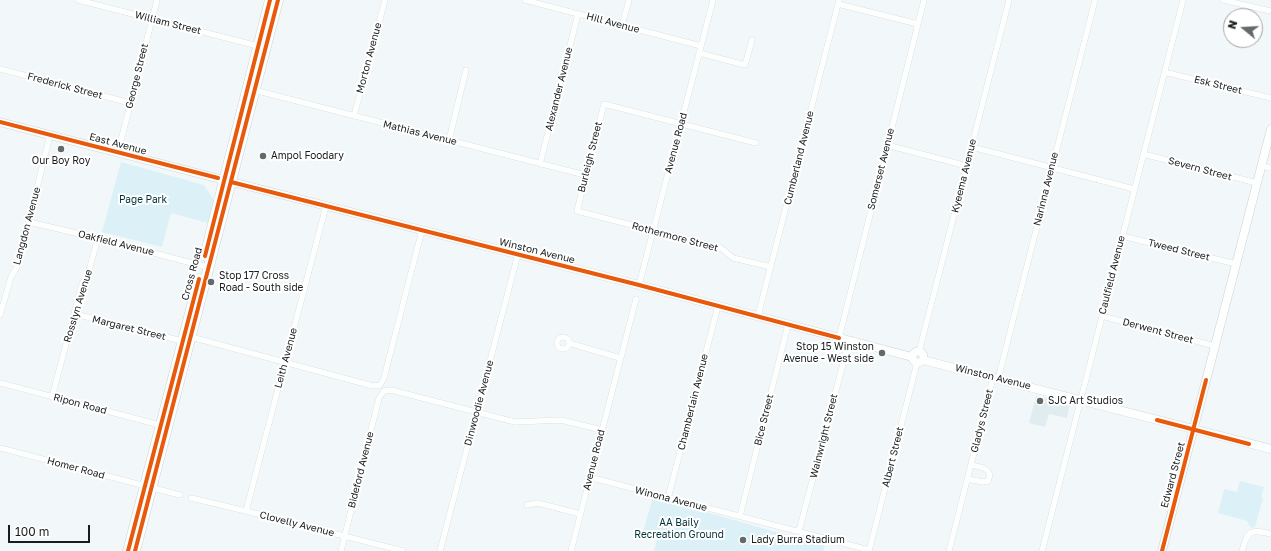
<!DOCTYPE html>
<style>
body{margin:0}
#map{position:relative;width:1271px;height:551px;overflow:hidden;background:#f2f8f9;font-family:"Golos Text",sans-serif}
canvas{display:block}
.north{position:absolute;left:1223px;top:8px;width:40px;height:40px;box-sizing:border-box;background:#fff;border:1px solid #a3a4a5;border-radius:50%;rotate:288deg;font-size:11px;font-weight:700;line-height:16px;text-align:center;color:#181c1d}
.north::after{content:'';display:block;margin:auto;width:14px;height:18px;background:#64696a;clip-path:polygon(50% 0,100% 100%,50% 72%,0 100%)}
.scale{position:absolute;left:8px;top:525px;width:82px;height:18px;box-sizing:border-box;border:2px solid #181c1d;border-top:0;padding-left:5px;font-size:12px;line-height:14px;white-space:nowrap;color:#181c1d;-webkit-text-stroke:3px #fff;paint-order:stroke}
</style>
<div id="map">
<canvas width="1271" height="551"></canvas>
<div class="north">N</div>
<div class="scale">100 m</div>
</div>
<script>
const ctx = document.querySelector('canvas').getContext('2d');
ctx.lineJoin = 'round';
function paint(path, color) { ctx.fillStyle = color; ctx.fill(path, 'evenodd'); }
function trace(path, color, width, dash) { ctx.strokeStyle = color; ctx.lineWidth = width; ctx.lineCap = dash ? 'butt' : 'round'; ctx.setLineDash(dash || []); ctx.stroke(path); }
function label(font, color, halo, rows, align = 'center') {
  ctx.font = font + ' "Golos Text",sans-serif'; ctx.lineWidth = 4; ctx.setLineDash([]); ctx.textBaseline = 'middle'; ctx.strokeStyle = halo; ctx.fillStyle = color; for (const [text, x, y, turn = 0] of rows) {
    ctx.save(); ctx.translate(x, y); ctx.rotate((+turn || 0) * Math.PI / 180); ctx.textAlign = isNaN(turn) ? turn : align; if (halo) ctx.strokeText(text, 0, 0); ctx.fillText(text, 0, 0); ctx.restore();
  }
}
paint(new Path2D(`
 M1036,396L1070,404L1067,418L1049,414L1045,427L1029,423Z`), '#e0ecef');
paint(new Path2D(`
 M121,162L204,185L214,200L208,223L171,213L162,247L102,232Z
 M1240,481L1264,487L1261,497L1263,498L1255,527L1251,528L1247,521L1218,513L1224,489L1237,492Z
 M653,497L825,546L823,551H654L658,536L643,532Z`), '#dbf1f7');
const street = new Path2D(`
 M78,0L258,46
 M525,0L701,46
 M1223,0L1271,11
 M838,4L918,24
 M622,25L629,0
 M699,53L745,65L752,40
 M0,69L130,103
 M1164,72L1271,98
 M254,90L585,175
 M354,116L385,0
 M449,140L466,70
 M756,143L604,104L577,211L721,248L733,258L771,267
 M887,145L967,166
 M972,147L1134,189
 M118,152L157,0
 M1143,154L1257,183
 M540,164L578,14
 M1262,166L1271,168
 M29,222L101,239L203,266
 M1122,236L1236,264
 M639,285L713,0
 M75,314L182,341
 M0,315L11,277L18,265L50,135
 M758,316L839,0
 M1102,316L1215,346
 M191,337L373,386L380,385L384,378L422,230
 M557 343a6 6 0 1 1 12 0a6 6 0 1 1-12 0Z
 M839,338L924,0
 M569,343L620,358
 M919,352L1009,0
 M998,379L1095,0
 M0,383L160,425
 M52,397L82,284L87,277L98,238
 M0,448L180,495
 M589,477L869,550
 M967,479L983,482L988,481C994,468 980,467 971,465
 M191,498L246,511L403,551
 M668,498L718,306
 M527,505L538,503L580,514
 M246,511L326,206
 M740,516L788,325
 M799,531L849,341
 M341,551L379,398L384,391L391,390L515,422L561,420L602,430
 M440,551L518,254
 M571,551L636,299
 M869,551L917,363
 M949,551L993,378
 M1042,551L1183,0
 M1242,551C1248,530 1250,529 1271,534`);
const secondary = new Path2D(`
 M0,122L224,180L639,285L912,357
 M912.5 357a5.5 5.5 0 1 1 11 0a5.5 5.5 0 1 1-11 0Z
 M923,360L1271,449
 M1162,551L1271,129`);
const highway = new Path2D(`
 M205,256L270,0
 M128,551L199,279
 M135,551L278,0`);
trace(street, '#ced2d3', 6);
trace(secondary, '#ced2d3', 9);
trace(highway, '#ced2d3', 11);
trace(street, '#fdfefe', 5.5);
trace(secondary, '#fdfefe', 8);
trace(highway, '#fdfefe', 10);
trace(new Path2D(`
 M0,122L218,178
 M231,182L639,285L839,338
 M205,256L270,0
 M1157,420L1249,444
 M128,551L199,279
 M135,551L278,0
 M1162,551L1206,380`), '#e8590c', 4);
for (const [x, y, r, color] of [
 [61,149,4,"#64696a"],
 [263,156,4,"#64696a"],
 [211,282,4,"#64696a"],
 [882,353,4,"#64696a"],
 [1040,401,4,"#64696a"],
 [743,540,4,"#64696a"]
]) { const dot = new Path2D(); dot.arc(x, y, r, 0, 2 * Math.PI); ctx.fillStyle = color; ctx.fill(dot); trace(dot, '#fff', 1.5); }
label('10px', '#181c1d', '#fff', [
 ["William Street",168,23,14],
 ["Hill Avenue",613,23,15],
 ["Morton Avenue",369,58,-75],
 ["George Street",137,76,-76],
 ["Esk Street",1218,85,14],
 ["Frederick Street",65,86,15],
 ["Alexander Avenue",559,89,-76],
 ["Mathias Avenue",420,133,14],
 ["Avenue Road",676,143,-75],
 ["East Avenue",118,144,15],
 ["Burleigh Street",590,157,-76],
 ["Cumberland Avenue",799,158,-76],
 ["Somerset Avenue",881,169,-76],
 ["Severn Street",1200,169,15],
 ["Kyeema Avenue",964,176,-76],
 ["Narinna Avenue",1046,189,-76],
 ["Langdon Avenue",27,226,-75],
 ["Rothermore Street",675,237,15],
 ["Oakfield Avenue",116,243,14],
 ["Tweed Street",1179,250,14],
 ["Winston Avenue",537,251,14],
 ["Cross Road",192,274,-75],
 ["Caulfield Avenue",1112,275,-76],
 ["Rosslyn Avenue",78,306,-73],
 ["Margaret Street",129,328,14],
 ["Derwent Street",1158,331,15],
 ["Leith Avenue",286,358,-75],
 ["Winston Avenue",993,377,14],
 ["Chamberlain Avenue",693,402,-76],
 ["Dinwoodie Avenue",479,403,-75],
 ["Ripon Road",80,404,15],
 ["Bice Street",764,420,-76],
 ["Gladys Street",982,421,-76],
 ["Wainwright Street",824,436,-76],
 ["Albert Street",893,457,-76],
 ["Avenue Road",594,460,-76],
 ["Homer Road",76,468,15],
 ["Bideford Avenue",361,470,-76],
 ["Edward Street",1173,475,-75],
 ["Winona Avenue",671,499,14],
 ["Clovelly Avenue",297,524,14]
]);
label('10px', '#181c1d', '#fff', [
 ["Ampol Foodary",271,156],
 ["Our Boy Roy",61,161,"center"],
 ["Stop 177 Cross",219,276],
 ["Road - South side",219,288],
 ["Stop 15 Winston",874,347,"right"],
 ["Avenue - West side",874,359,"right"],
 ["SJC Art Studios",1048,401],
 ["Lady Burra Stadium",751,540]
], 'left');
label('10px', '#01313a', '#fff', [
 ["Page Park",143,200],
 ["AA Baily",679,523],
 ["Recreation Ground",679,535]
]);
</script>
